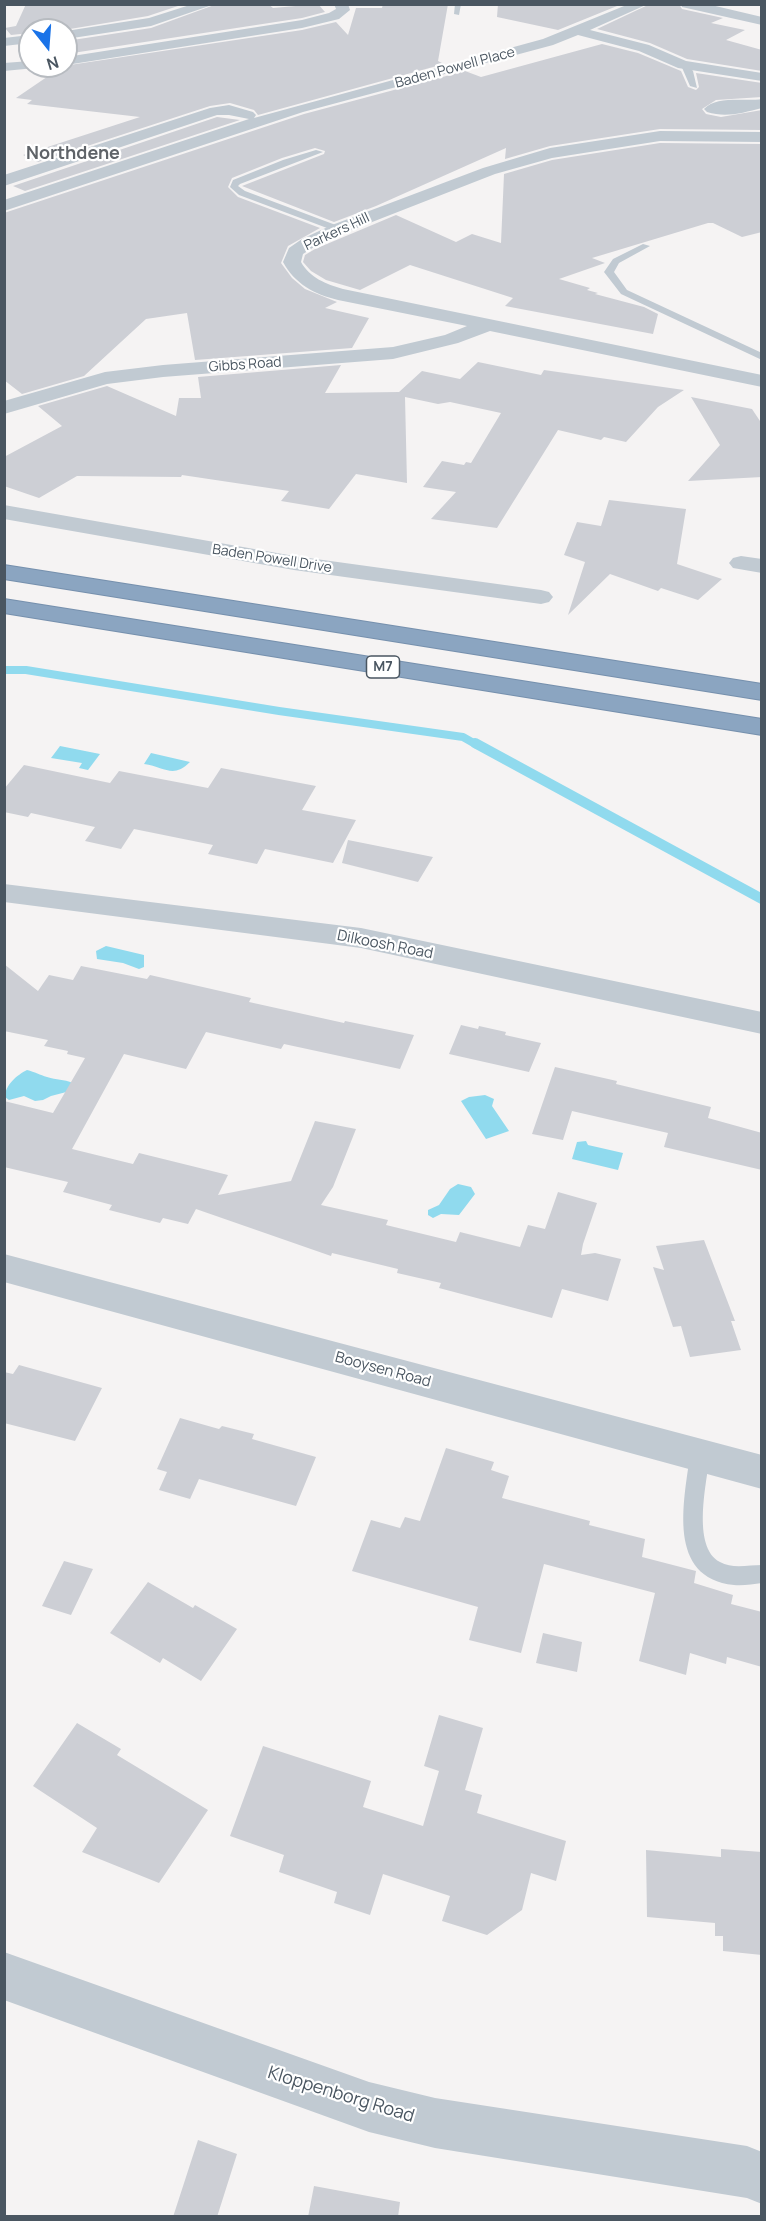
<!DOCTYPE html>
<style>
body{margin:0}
#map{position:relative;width:766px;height:2221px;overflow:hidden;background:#f5f3f3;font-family:Manrope,sans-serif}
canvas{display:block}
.frame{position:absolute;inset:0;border:6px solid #4a5661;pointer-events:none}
.north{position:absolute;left:18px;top:18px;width:60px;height:60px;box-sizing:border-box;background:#fff;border:2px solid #b7bbc0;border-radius:50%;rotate:163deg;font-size:16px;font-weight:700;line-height:24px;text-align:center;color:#4a5661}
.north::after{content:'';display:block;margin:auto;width:21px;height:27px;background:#1a73e8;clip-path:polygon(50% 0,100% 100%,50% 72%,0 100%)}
</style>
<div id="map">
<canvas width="766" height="2221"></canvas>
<div class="frame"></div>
<div class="north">N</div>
</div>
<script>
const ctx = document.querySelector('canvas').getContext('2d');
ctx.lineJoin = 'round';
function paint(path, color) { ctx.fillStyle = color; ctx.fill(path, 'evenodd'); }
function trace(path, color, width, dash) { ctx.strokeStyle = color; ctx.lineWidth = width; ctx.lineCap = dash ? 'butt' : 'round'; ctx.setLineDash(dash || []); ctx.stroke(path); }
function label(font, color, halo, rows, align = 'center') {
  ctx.font = font + ' Manrope,sans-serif'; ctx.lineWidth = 4.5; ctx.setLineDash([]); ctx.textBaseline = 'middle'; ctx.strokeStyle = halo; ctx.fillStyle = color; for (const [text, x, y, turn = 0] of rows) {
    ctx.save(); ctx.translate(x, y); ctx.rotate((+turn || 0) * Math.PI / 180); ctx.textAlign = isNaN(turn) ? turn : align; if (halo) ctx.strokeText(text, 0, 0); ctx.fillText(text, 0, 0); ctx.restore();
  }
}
paint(new Path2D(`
 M60,746L100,754L88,770L79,768L82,763L51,758Z
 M151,753L190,762C173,779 165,767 144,764Z
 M106,946L144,955V967L139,969L123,963L97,959L96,951Z
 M27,1070C35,1072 40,1075 47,1077C57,1080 63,1079 73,1083L74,1090L51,1096L43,1100L35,1101L24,1096L9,1100L5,1097C5,1085 17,1075 27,1070Z
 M485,1095L494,1099L492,1106L509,1131L486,1139L461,1101L469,1097Z
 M586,1141L588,1145L623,1153L618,1170L572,1159L577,1142Z
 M458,1184L471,1187L475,1194L459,1215L441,1214L433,1218L428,1215V1210L439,1205L450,1189Z`), '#90daee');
trace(new Path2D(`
 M4,670H26L279,711L463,737L477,745`), '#90daee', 8);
trace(new Path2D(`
 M475,743L762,899`), '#90daee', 10);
paint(new Path2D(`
 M26,4H184L148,16L64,30H30V33L11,35L5,28L16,26Z
 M217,4H268L273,8L318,4L325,12L302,18L66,54V41L151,28Z
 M383,4H448L438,61L444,64L258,115L254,110L230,103L210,106L38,162L23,155L140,117L27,104L32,100L16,98L63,66L302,30L336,22L348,35L356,8H382Z
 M498,4H622L558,30L497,17Z
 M650,4H679L682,9L723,18L711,23L745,30L726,40L762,50V71L687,59L650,43L597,29Z
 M602,44L638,53L681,71L688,87L696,90L699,87L696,73L762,83V97L716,100L702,109L706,114L721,117L762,110V130L660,129L550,146L505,159L506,148L376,206L334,222L242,186L324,154L325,151L315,148L282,158L232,178L228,187L238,197L320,228L288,246L281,263L292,278L305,289L337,302L325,308L369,318L352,348L195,360L187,313L146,319L84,376L22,394L4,380V213L304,114L465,71L481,77Z
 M217,117L240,120L25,191L13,186Z
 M660,143L762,144V232L742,237L713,223H708L592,258L605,263L559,279L590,288L587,290L598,293L595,294L644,307L658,314L653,334L505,306L513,298L410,265L360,290L326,280L311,271L303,262L305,255L315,249L396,215L456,242L472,234L501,243L504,174L552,160Z
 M478,362L541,375L544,370L684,390L658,407L626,442L604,437L601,440L558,430L497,528L431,519L456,492L423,487L442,461L464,465L466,462L471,463L501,413L450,402L438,404L405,397L407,483L356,474L329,509L281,501L289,491L182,475L181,477L77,476L39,498L4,486V457L62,426L38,406L107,386L176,416L179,398H201L198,377L341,365L325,393L399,392L422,371L460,379Z
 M691,397L752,409L762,424V477L688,481L720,445Z
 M609,500L686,509L677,564L722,579L698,600L661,588L658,591L610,574L568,615L585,562L564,555L577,522L601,526Z
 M24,765L110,783L119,771L208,788L221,768L316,786L302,810L356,820L333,863L265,849L257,864L208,854L213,845L134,829L121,849L85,841L95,827L31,813L28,817L4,812V789Z
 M348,840L433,857L418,882L342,863Z
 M4,964L38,991L49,975L73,980L81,966L147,979L150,975L251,998L249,1002L344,1023L345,1021L414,1035L400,1069L284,1044L281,1049L206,1032L186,1069L124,1054L72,1149L133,1164L139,1153L228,1175L218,1195L291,1181L315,1121L356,1129L333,1187L321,1205L388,1220L386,1225L456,1242L460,1232L520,1247L528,1225L545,1229L558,1192L597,1203L583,1244L581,1255L595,1253L621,1259L608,1301L562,1289L552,1318L439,1288L441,1283L397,1273L398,1269L332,1253L331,1256L196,1209L188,1224L163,1218L160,1223L109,1210L112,1205L63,1192L68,1182L4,1167V1101L53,1113L85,1058L67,1054L68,1051L44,1046L48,1040L4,1031Z
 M461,1025L478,1029L479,1026L506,1032L505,1035L541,1043L529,1072L449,1054Z
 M555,1067L617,1081L616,1084L711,1107L708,1118L762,1133V1170L664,1147L668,1133L572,1111L563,1140L532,1134Z
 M704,1240L735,1321H731L741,1350L690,1357L681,1326L673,1327L653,1267L664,1270L656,1246Z
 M19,1365L102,1388L75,1441L4,1423V1372L13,1374Z
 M180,1418L219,1429L222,1426L254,1434L252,1439L316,1457L296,1506L199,1479L190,1499L159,1490L167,1472L157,1469Z
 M446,1448L494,1462L491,1470L509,1476L502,1498L590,1521L589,1525L645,1539L642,1557L696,1571L694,1583L733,1595L731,1604L762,1612V1667L727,1657L726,1664L690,1653L686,1675L639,1661L655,1593L544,1564L521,1653L469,1640L478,1607L352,1571L371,1520L400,1528L405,1517L420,1521Z
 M64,1561L93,1569L71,1615L42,1606Z
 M148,1582L193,1608L195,1605L237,1629L201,1681L163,1658L160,1663L110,1633Z
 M543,1633L582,1642L577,1672L536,1663Z
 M439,1715L483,1728L465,1790L482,1795L477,1813L566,1841L556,1881L531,1873L522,1910L487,1935L442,1921L450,1896L383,1874L370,1915L334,1903L337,1892L279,1872L284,1855L230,1836L263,1746L371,1781L363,1807L423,1826L439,1771L424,1766Z
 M77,1723L121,1749L117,1755L208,1810L159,1883L82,1852L97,1828L33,1786Z
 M721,1849L762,1852V1955L723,1951V1936H715V1923L647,1917L646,1850L721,1857Z
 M198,2140L237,2154L217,2217H173Z
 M314,2186L400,2202L398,2217H308Z`), '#cdcfd5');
const highway = new Path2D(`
 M4,565L762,684V700L4,579Z
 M4,599L762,719V735L4,613Z`);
trace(highway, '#7690ad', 2);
paint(new Path2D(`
 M455,4H461L459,15L454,14Z
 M680,63H686L693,71L697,88L690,86Z
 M316,150L323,152L240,184L238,186L245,191L341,227V231H335L239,195L230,187L233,180L283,160Z
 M643,244L650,246L619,263L614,272L627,290L762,353V360L621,294L604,272L613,259Z
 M700,1447L707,1449L710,1455C707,1481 691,1547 720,1562C732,1569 748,1565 762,1565V1583C753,1584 743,1586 734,1585C666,1578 684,1501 690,1455L693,1449Z`), '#c1cad2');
paint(new Path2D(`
 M193,4H215L151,26L66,39V31L149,18Z
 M334,4H348L350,10L339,19L302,28L66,65V57L302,20L329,13L336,9Z
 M629,4H648L590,30L649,45L686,61L762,73V81L678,68L639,51L578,35L553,45L303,112L4,211V200L249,119L229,115H217L4,186V175L210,108L229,105L253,112L256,115L254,118L543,39Z
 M681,4H707L762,17V25L682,7Z
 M30,35V43L4,46V38Z
 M30,61V66H37L35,68L4,71V63Z
 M762,99V108C742,113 726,118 707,112L704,109C717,95 745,102 762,99Z
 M660,131L762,132V142L660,141L552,158L495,174L344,233L314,247L303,254L301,262C310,278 326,284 343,289L762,375V387L490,331L458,343L393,359L163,377L107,384L4,414V401L105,372L163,365L393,347L445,335L467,326L338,300C314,294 295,284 283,262L289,248L302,239L332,225L483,168L550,148Z
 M4,505L294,556L541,590L549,592L553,597L549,602L541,604L294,570L4,519Z
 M741,556L762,559V573L733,568L729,563L733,558Z
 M4,884L361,928L762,1012V1034L361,948L4,902Z
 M4,1254L762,1455V1489L4,1282Z
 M4,1952L369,2082L435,2098L747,2146L762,2152V2204L747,2198L435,2148L369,2132L4,2000Z`), '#c1cad2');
paint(highway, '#8ba5c1');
label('14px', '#4a5661', '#fff', [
 ["Baden Powell Place",455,68,-15],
 ["Parkers Hill",337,232,-25],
 ["Gibbs Road",245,365,-4],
 ["Baden Powell Drive",272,559,9]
]);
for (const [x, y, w] of [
 [383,667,33]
]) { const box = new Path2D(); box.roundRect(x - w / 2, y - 11, w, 22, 4.5); ctx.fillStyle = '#fff'; ctx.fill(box); trace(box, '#4a5661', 1.5); }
label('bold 14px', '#4a5661', null, [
 ["M7",383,667]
]);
label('15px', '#4a5661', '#fff', [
 ["Dilkoosh Road",385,945,11],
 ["Booysen Road",383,1370,15]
]);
label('bold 18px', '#5f6368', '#fff', [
 ["Northdene",73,154]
]);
label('18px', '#4a5661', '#fff', [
 ["Kloppenborg Road",341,2095,17]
]);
</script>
